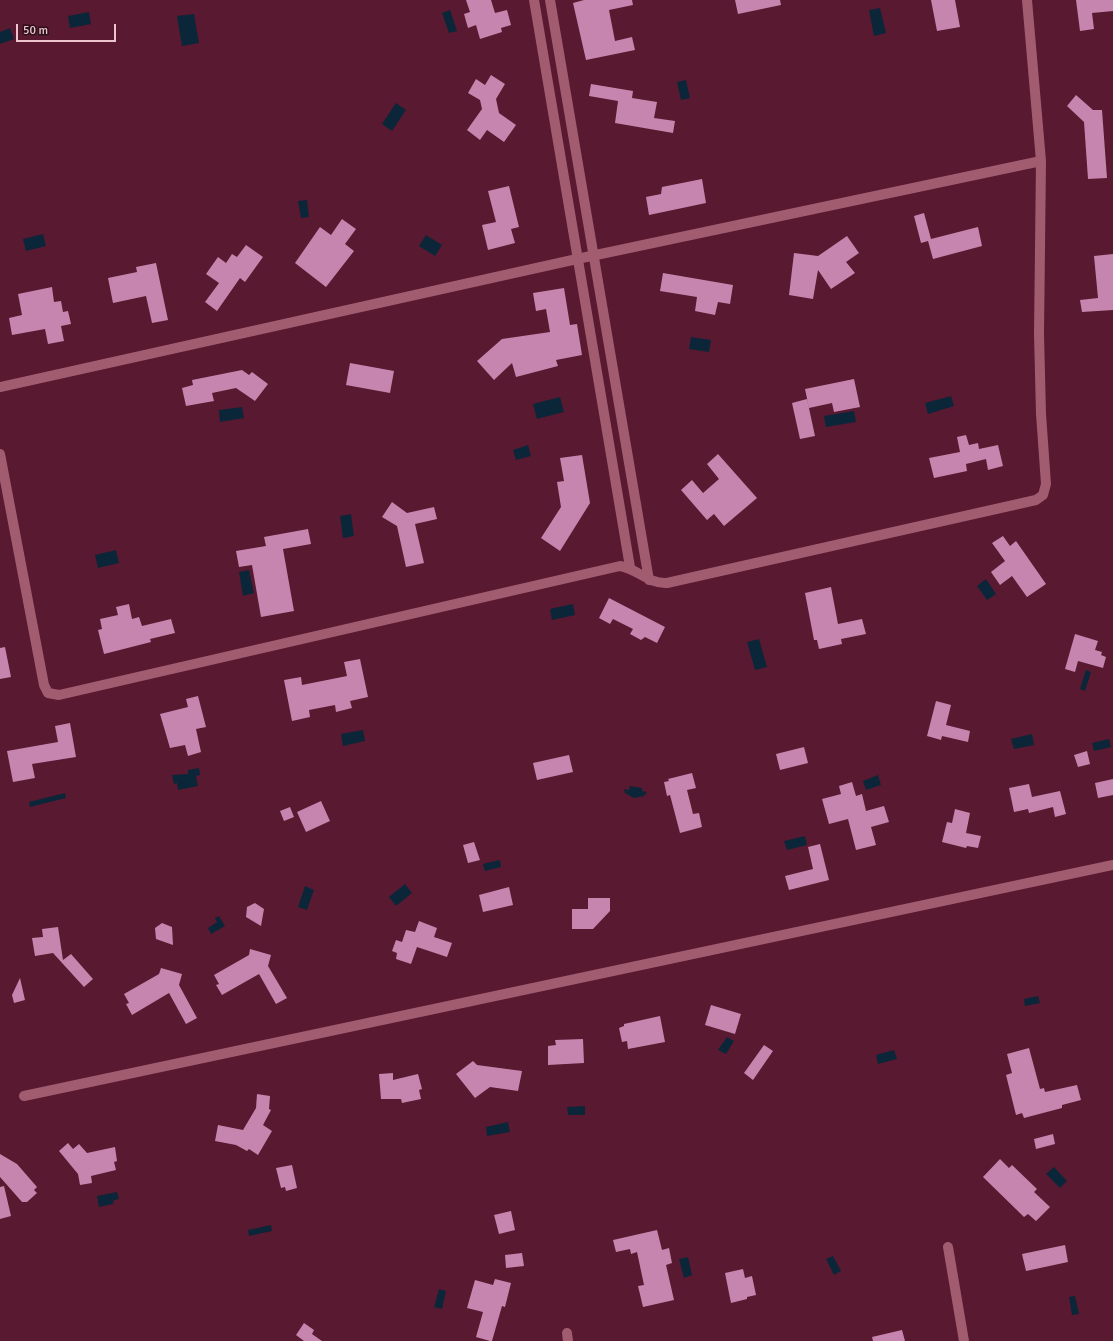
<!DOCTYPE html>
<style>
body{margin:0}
#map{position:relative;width:1113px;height:1341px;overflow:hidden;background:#591930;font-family:Signika,sans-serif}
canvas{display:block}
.scale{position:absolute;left:16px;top:24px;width:100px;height:18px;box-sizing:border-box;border:2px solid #eec5cf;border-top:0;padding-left:5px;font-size:12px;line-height:14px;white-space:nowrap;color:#eec5cf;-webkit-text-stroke:3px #2d111a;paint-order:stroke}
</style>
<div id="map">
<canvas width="1113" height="1341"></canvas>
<div class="scale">50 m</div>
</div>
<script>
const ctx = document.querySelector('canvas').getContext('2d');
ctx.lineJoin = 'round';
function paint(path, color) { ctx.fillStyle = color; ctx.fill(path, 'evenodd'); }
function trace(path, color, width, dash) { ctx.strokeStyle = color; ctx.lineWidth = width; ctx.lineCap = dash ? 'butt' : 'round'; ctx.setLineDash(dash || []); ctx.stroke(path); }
paint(new Path2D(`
 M880,8L886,33L874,36L869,10Z
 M450,10L457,31L449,33L442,13Z
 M89,12L91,24L70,28L68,16Z
 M194,14L199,43L182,46L177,16Z
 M10,28L14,39L0,44V32Z
 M686,80L690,98L681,100L677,82Z
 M396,103L406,110L392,131L382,124Z
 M307,200L309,217L301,218L298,201Z
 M43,234L46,246L26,251L23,239Z
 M426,235L442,245L435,256L419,246Z
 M691,337L711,340L709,352L689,349Z
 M951,396L954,406L928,414L925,403Z
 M560,397L564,412L537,419L533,404Z
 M242,407L244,418L220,422L219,410Z
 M854,411L856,422L826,427L824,416Z
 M528,445L531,456L516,460L513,450Z
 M351,514L354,536L343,538L340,516Z
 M116,550L119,563L98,568L95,555Z
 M249,570L254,593L243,596L239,572Z
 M986,579L996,594L987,600L977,586Z
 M573,604L575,615L552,620L550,609Z
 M759,639L767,667L755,670L747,642Z
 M1086,670L1091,672L1085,691L1080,689Z
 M363,730L365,741L343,746L341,734Z
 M1032,734L1034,745L1014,749L1011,739Z
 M1109,739L1111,747L1094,751L1092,743Z
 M199,768L200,775L196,776L198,786L178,790L177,783L174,784L172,775L188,774V770Z
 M878,775L881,785L866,790L863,781Z
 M630,786L642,788V791L647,792L644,796L634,798L625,793L624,789L629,790Z
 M65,793L66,798L30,807L29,802Z
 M805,836L807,845L787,850L784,841Z
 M500,860L501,867L485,871L483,864Z
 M405,884L412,893L396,906L389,897Z
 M305,886L314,890L307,910L298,907Z
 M219,916L225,926L211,934L208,928L217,922L215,918Z
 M1038,996L1040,1003L1025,1006L1024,999Z
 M727,1037L734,1041L726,1054L718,1050Z
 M894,1050L897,1059L878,1064L876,1055Z
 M585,1106V1115H568L567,1107Z
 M508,1122L510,1132L487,1136L486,1127Z
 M1054,1167L1067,1181L1060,1188L1046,1174Z
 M117,1192L119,1199L114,1200L113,1204L99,1207L97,1196Z
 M271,1225L272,1231L249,1236L248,1230Z
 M833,1256L841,1271L834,1275L826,1259Z
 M688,1257L692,1275L684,1278L679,1259Z
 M439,1289L446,1291L442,1309L434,1307Z
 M1075,1296L1079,1314L1072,1315L1069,1297Z`), '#0c2639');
paint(new Path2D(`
 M466,0H491L495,13L507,10L511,25L501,28L502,32L480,39L476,25L468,28L464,14L470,12Z
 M584,0H632L633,5L609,10L615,41L632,37L635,50L586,60L573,3Z
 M735,0H780L781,5L738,14Z
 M931,0H955L960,27L937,31Z
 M1076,0H1113V11L1092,13L1094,29L1080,31Z
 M491,75L505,84L496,99L499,113L516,125L504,142L487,130L480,140L467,130L482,109L480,100L468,93L476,79L485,85Z
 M591,84L633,91L632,98L657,102L654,118L675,121L673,133L615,123L618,101L589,96Z
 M1076,95L1093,110H1102L1107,178L1088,179L1084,122L1067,106Z
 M702,179L706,203L649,215L646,197L661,194L662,187Z
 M509,186L519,227L511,229L515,243L488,250L482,225L496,222L488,191Z
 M924,213L931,239L978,227L982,246L933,259L928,241L921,243L914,216Z
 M342,219L356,229L345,244L354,251L326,287L295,263L320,227L331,235Z
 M847,236L859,253L846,262L855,273L831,289L818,270L813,299L789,295L794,253L818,256Z
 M246,245L263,257L245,282L240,278L217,311L205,302L219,283L206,274L218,257L226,263L232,254L237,257Z
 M1113,254V310L1082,312L1080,300L1098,298L1094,256Z
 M156,263L168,320L152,323L146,296L113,303L108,278L137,272L136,267Z
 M663,273L733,285L730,304L718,302L715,315L695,311L697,297L660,291Z
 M52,287L54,302L61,301L63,312L68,311L71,324L61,326L64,341L48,344L45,329L12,335L9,318L22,315L18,294Z
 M564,288L570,325L577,324L582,355L556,360L558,366L516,377L512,363L494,380L477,361L502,339L550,332L546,309L536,311L533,293Z
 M350,363L394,371L390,393L346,385Z
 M242,370L249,375L252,372L268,384L255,401L236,388L212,393L214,401L186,406L182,388L193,385L192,380Z
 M854,379L860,407L834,412L832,403L809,408L805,389Z
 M807,399L815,436L800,439L792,403Z
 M966,435L969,445L978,443L979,449L998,445L1003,466L988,470L986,459L966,464L967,471L934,478L929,458L960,452L957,437Z
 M718,454L757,498L724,526L714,514L707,520L681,490L692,480L703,493L719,479L707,464Z
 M582,455L590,503L560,551L541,538L561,507L557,482L564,481L560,458Z
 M392,502L407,513L434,507L437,519L415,524L424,563L406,567L397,526L382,517Z
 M308,529L311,544L283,549L294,611L261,617L252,565L239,567L236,551L266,546L264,537Z
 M1003,536L1010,546L1016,541L1046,584L1027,597L1012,576L1000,585L991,572L1005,561L992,543Z
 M831,587L838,624L862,619L866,634L841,639L842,644L819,649L817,640H814L805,593Z
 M609,598L665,627L657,643L645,637L641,640L630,634L633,629L613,619L610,624L599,618Z
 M129,604L132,619L139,617L142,626L171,619L175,633L150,639L151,642L104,654L98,630L102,629L100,619L118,615L116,607Z
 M1075,634L1098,641L1095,650L1102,652L1101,655L1106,657L1103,668L1078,661L1075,672L1065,669Z
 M5,647L11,677L0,679V648Z
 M360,659L368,697L350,701L352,708L336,712L335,705L309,710L310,717L292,721L284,680L301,677L302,685L347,676L344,662Z
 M198,696L206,727L196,729L201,752L188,756L185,745L170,748L160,714L188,707L186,699Z
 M936,701L951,705L946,725L970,731L968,742L942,736L941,740L927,736Z
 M70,723L76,757L32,764L35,778L13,782L7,751L58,742L55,726Z
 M804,747L808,763L780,770L776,754Z
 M1087,751L1090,764L1078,767L1074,755Z
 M569,755L573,772L537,780L533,763Z
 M692,773L696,788L687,790L693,814L699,813L702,827L680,833L670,795L667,796L664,782L669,781L668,779Z
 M1113,779V795L1098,798L1095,783Z
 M852,782L856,796L862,794L866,811L884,806L889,822L871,827L876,845L856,850L848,819L829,824L822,799L841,794L839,786Z
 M1029,784L1032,797L1060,791L1066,814L1055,817L1053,807L1029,813L1028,809L1014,812L1009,788Z
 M321,801L330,821L306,832L297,812Z
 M290,807L294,817L284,821L280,811Z
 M955,809L970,813L966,833L981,836L978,848L967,846L966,848L942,842L947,822L952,823Z
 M474,842L480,860L468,863L463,845Z
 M820,844L829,880L789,890L785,876L813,869L808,847Z
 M509,887L513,905L483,912L479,895Z
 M588,898H610V911L593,929H572V909H588Z
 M255,903L264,909L261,926L246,917L247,907Z
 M419,921L437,928L434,937L452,943L447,957L417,947L411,964L396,959L397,953L392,951L396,940L402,942L406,930L415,932Z
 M162,923L172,927L173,945L156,939L155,928Z
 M58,927L63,960L71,954L93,979L84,987L53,953L35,956L32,938L43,937L42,929Z
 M250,949L271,955L268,966L287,998L276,1004L259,974L222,995L216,985L219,984L214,975L249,955Z
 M161,968L182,974L179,985L197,1018L186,1024L169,993L132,1015L126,1004L129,1003L124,994L159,974Z
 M20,978L25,1000L14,1003L12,995Z
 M711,1005L741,1014L735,1034L705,1025Z
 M660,1016L665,1042L628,1049L627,1041L622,1042L619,1028L624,1026V1024Z
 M583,1039L584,1063L548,1065V1046L556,1045L555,1040Z
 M764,1045L773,1051L753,1080L744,1073Z
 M1029,1048L1040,1089L1044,1088L1045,1092L1077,1085L1081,1100L1062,1105V1108L1024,1118L1022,1113L1016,1115L1006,1075L1012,1073L1007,1054Z
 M473,1061L477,1065L522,1071L518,1091L490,1087L475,1098L456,1074Z
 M393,1073V1080L418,1074L422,1089L419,1090L421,1099L402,1103L401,1099H381L379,1074Z
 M257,1094L270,1096L269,1109L271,1110L263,1125L272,1131L258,1155L249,1149L247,1151L236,1145L215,1141L218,1125L243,1130L256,1108Z
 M1053,1134L1055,1144L1036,1149L1034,1139Z
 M68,1143L73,1149L79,1144L87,1153L115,1147L117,1161L114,1162L116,1170L91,1176L92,1183L80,1185L78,1174L59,1151Z
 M0,1154L17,1164L37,1187L34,1190L37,1193L27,1202H22L0,1177Z
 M1000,1159L1009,1168L1012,1165L1037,1189L1034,1192L1050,1207L1036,1221L1028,1214L1024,1217L983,1177Z
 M292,1165L297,1188L286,1191L285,1187L281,1188L276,1168Z
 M4,1186L11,1216L0,1219V1187Z
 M511,1211L515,1230L499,1234L494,1215Z
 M657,1230L662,1250L669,1248L672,1263L666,1265L674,1300L643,1307L638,1286L644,1285L637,1252L631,1254L630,1249L616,1252L613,1240Z
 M1065,1245L1068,1262L1026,1271L1022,1254Z
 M522,1253L524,1266L506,1268L505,1255Z
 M743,1269L745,1278L752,1276L756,1295L747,1297V1299L731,1303L725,1273Z
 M495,1279L511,1283L505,1307L502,1306L492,1341H490L476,1337L483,1312L467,1308L475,1280L493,1285Z
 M304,1323L314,1330L312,1334L322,1341H304L296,1335Z
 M902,1330L905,1341H873L872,1337Z`), '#c685ae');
trace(new Path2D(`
 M534,0L630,567
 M550,0L649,580
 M0,387L577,259L1041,161
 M0,454L44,685L48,693L59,695L620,566C638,569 648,584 667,583L1036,500L1043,495L1046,484L1041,414L1039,334L1041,161L1027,0
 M24,1096L1113,865
 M948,1247L964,1341
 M567,1333L568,1341`), '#a25c70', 10);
</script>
